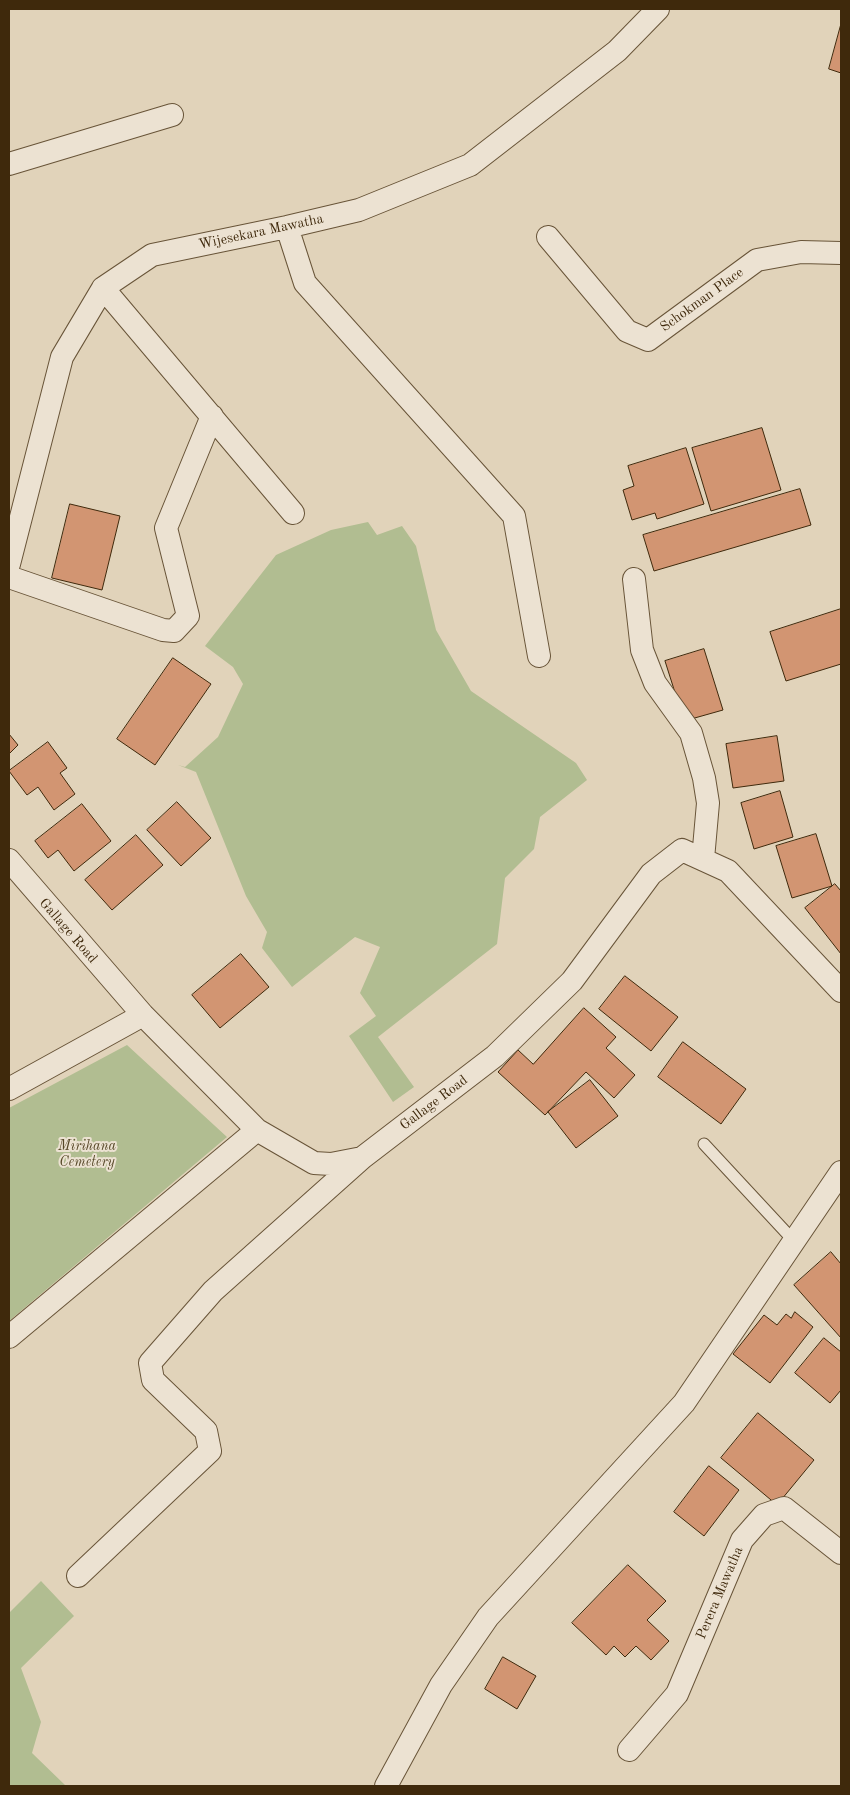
<!DOCTYPE html>
<style>
body{margin:0}
#map{position:relative;width:850px;height:1795px;overflow:hidden;background:#e1d3ba;font-family:"Old Standard TT",serif}
canvas{display:block}
.frame{position:absolute;inset:0;border:10px solid #3f290c;pointer-events:none}
</style>
<div id="map">
<canvas width="850" height="1795"></canvas>
<div class="frame"></div>
</div>
<script>
const ctx = document.querySelector('canvas').getContext('2d');
ctx.lineJoin = 'round';
function paint(path, color) { ctx.fillStyle = color; ctx.fill(path, 'evenodd'); }
function trace(path, color, width, dash) { ctx.strokeStyle = color; ctx.lineWidth = width; ctx.lineCap = dash ? 'butt' : 'round'; ctx.setLineDash(dash || []); ctx.stroke(path); }
function label(font, color, halo, rows, align = 'center') {
  ctx.font = font + ' "Old Standard TT",serif'; ctx.lineWidth = 4; ctx.setLineDash([]); ctx.textBaseline = 'middle'; ctx.strokeStyle = halo; ctx.fillStyle = color; for (const [text, x, y, turn = 0] of rows) {
    ctx.save(); ctx.translate(x, y); ctx.rotate((+turn || 0) * Math.PI / 180); ctx.textAlign = isNaN(turn) ? turn : align; if (halo) ctx.strokeText(text, 0, 0); ctx.fillText(text, 0, 0); ctx.restore();
  }
}
paint(new Path2D(`
 M368,522L377,535L402,526L416,546L436,630L471,691L576,763L587,780L540,817L534,849L505,878L497,944L378,1037L414,1087L393,1102L349,1036L376,1016L360,993L380,947L355,937L292,987L262,948L267,932L246,896L196,772L178,765L185,767L218,737L243,684L233,667L205,646L276,555L331,530Z
 M127,1045L227,1137L9,1321V1108Z
 M41,1581L74,1616L21,1668L41,1722L32,1753L66,1786H9V1613Z`), '#b1bd91');
const building = new Path2D(`
 M841,24V73L829,69Z
 M762,428L781,490L711,511L692,448Z
 M686,448L704,504L657,519L655,513L632,520L623,490L634,486L628,466Z
 M800,489L811,525L654,571L643,535Z
 M70,504L120,516L102,590L52,578Z
 M841,609V664L786,681L770,632Z
 M704,649L723,710L684,721L665,661Z
 M173,658L211,684L155,765L117,739Z
 M9,734L18,745L9,754Z
 M777,736L784,781L733,788L726,744Z
 M48,742L67,768L60,773L75,794L54,810L38,787L27,795L9,771Z
 M780,791L793,837L754,849L741,803Z
 M177,802L211,838L181,866L147,830Z
 M82,804L111,841L74,871L58,850L48,858L35,841Z
 M816,834L832,886L792,898L776,846Z
 M136,835L163,865L112,910L85,880Z
 M835,884L841,891V954L805,908Z
 M241,954L269,987L220,1028L192,995Z
 M625,976L678,1017L651,1051L599,1009Z
 M584,1008L616,1037L606,1048L635,1075L614,1098L586,1072L545,1115L498,1072L518,1050L533,1064Z
 M683,1042L746,1089L721,1124L658,1077Z
 M590,1080L618,1116L576,1148L548,1112Z
 M831,1252L841,1264V1338L794,1285Z
 M795,1312L813,1327L770,1383L733,1354L764,1315L777,1325L786,1314L791,1318Z
 M824,1338L841,1352V1390L830,1403L795,1373Z
 M758,1413L814,1460L777,1505L721,1458Z
 M709,1466L739,1490L704,1536L674,1512Z
 M628,1565L666,1601L647,1620L669,1641L651,1660L636,1646L625,1657L614,1646L606,1655L572,1623Z
 M503,1657L536,1676L517,1709L485,1689Z`);
paint(building, '#d29572');
trace(building, '#3f290c', 1);
const service = new Path2D(`
 M704,1144L794,1241`);
const minor = new Path2D(`
 M9,164L172,115
 M287,227L305,283L514,516L539,656
 M548,237L627,331L648,340L757,260L801,252L841,253
 M103,288L293,513
 M9,564L62,357L103,288L152,255L287,227L359,210L470,165L617,51L658,9
 M9,577L163,630L174,631L188,616L166,528L212,416
 M634,579L642,650L655,683L691,733L704,778L708,803L703,859
 M9,860L143,1015L257,1130L314,1163L331,1164L362,1158L495,1056L572,981L651,874L682,850L728,871L841,991
 M9,1089L143,1015
 M9,1337L257,1130
 M78,1576L210,1451L206,1431L153,1380L150,1363L213,1291L362,1158
 M629,1750L677,1694L742,1540L764,1515L784,1508L841,1553
 M386,1786L441,1685L488,1617L684,1403L841,1172`);
trace(service, '#685438', 13);
trace(minor, '#685438', 24);
trace(service, '#ece2d2', 11);
trace(minor, '#ece2d2', 22);
label('14px', '#3f290c', '#ece2d2', [
 ["Wijesekara Mawatha",261,232,-12],
 ["Schokman Place",702,300,-36],
 ["Gallage Road",68,931,49],
 ["Gallage Road",434,1103,-37],
 ["Perera Mawatha",720,1593,-67]
]);
label('italic 14px', '#564727', '#ece2d2', [
 ["Mirihana",87,1146],
 ["Cemetery",87,1162]
]);
</script>
